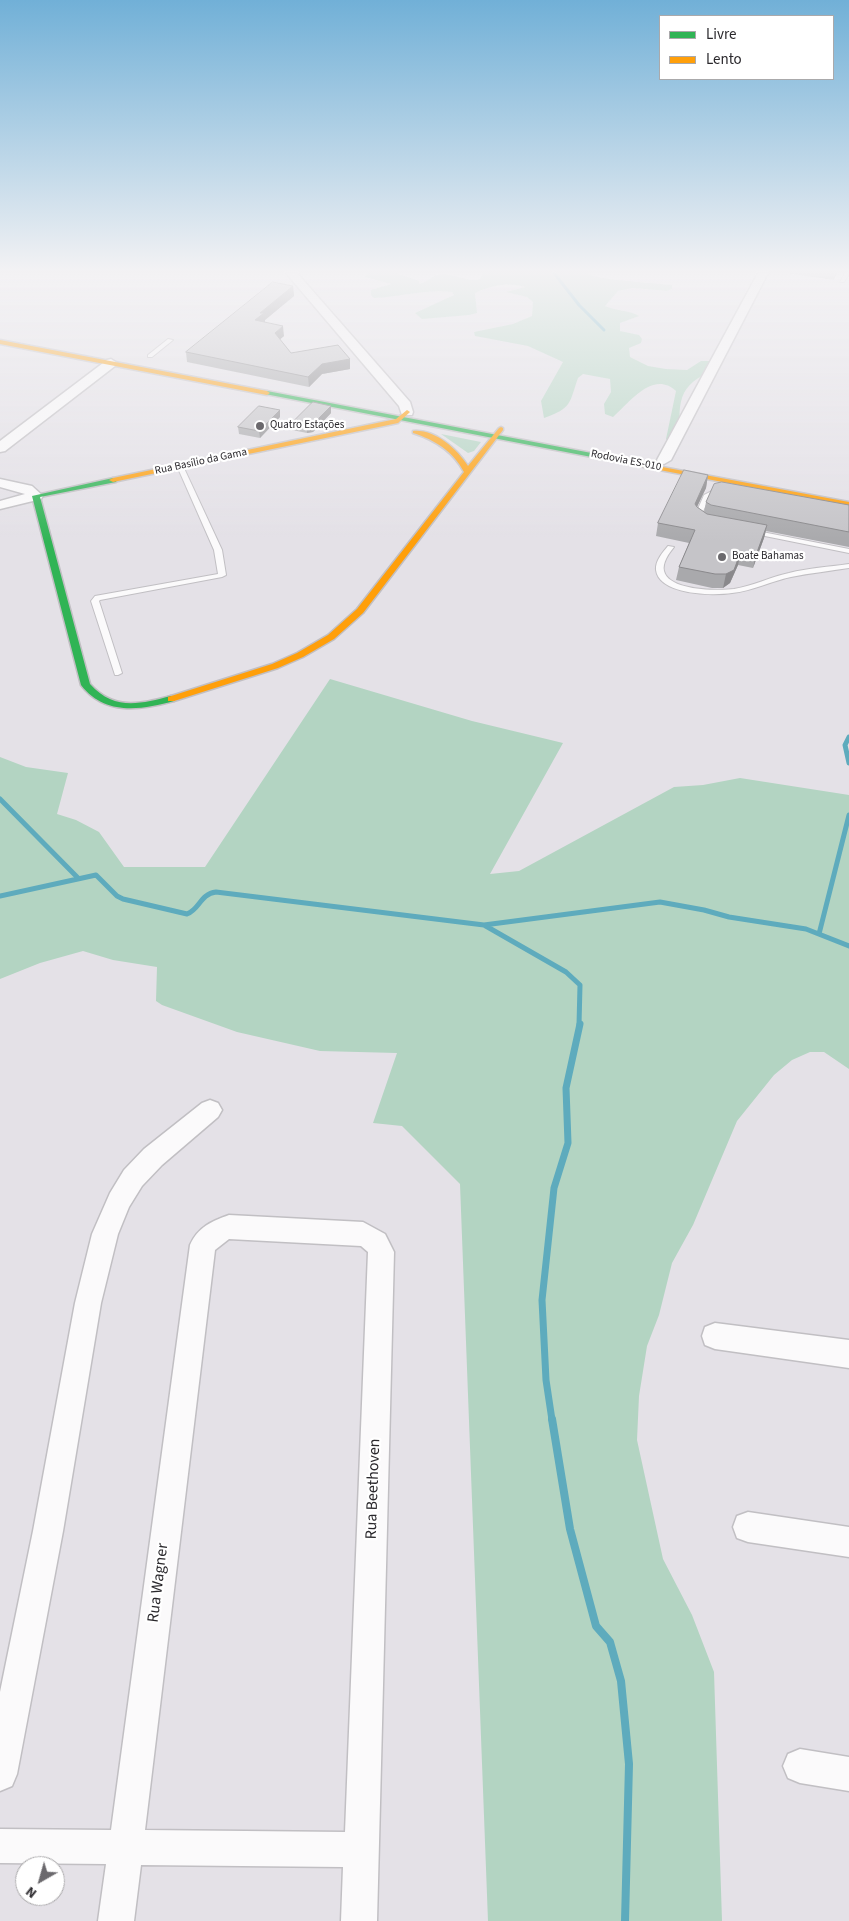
<!DOCTYPE html>
<meta charset="utf-8">
<style>
body{margin:0}
#map{position:relative;width:849px;height:1921px;overflow:hidden;background:#e4e1e7;font-family:"Source Sans 3",sans-serif}
canvas{display:block}
.legend{position:absolute;left:659px;top:15px;width:175px;height:65px;box-sizing:border-box;background:#fff;border:1px solid #aaa9ab;margin:0;padding:6px 9px;list-style:none;font-size:15px;color:#2a282c}
.legend li{display:flex;align-items:center;gap:10px;height:25px}
.legend b{width:25px;border:1px solid #aaa9ab}
.north{position:absolute;left:15px;top:1856px;width:50px;height:50px;box-sizing:border-box;background:#fff;border:1px solid #aaa9ab;border-radius:50%;rotate:218deg;font-size:14px;font-weight:700;line-height:20px;text-align:center;color:#2a282c}
.north::after{content:'';display:block;margin:auto;width:18px;height:22px;background:#6b696d;clip-path:polygon(50% 0,100% 100%,50% 72%,0 100%)}
</style>
<div id="map">
<canvas width="849" height="1921"></canvas>
<ul class="legend">
<li><b style="height:6px;background:#30b455"></b>Livre</li>
<li><b style="height:6px;background:#ff9f0a"></b>Lento</li>
</ul>
<div class="north">N</div>
</div>
<script>
const ctx = document.querySelector('canvas').getContext('2d');
ctx.lineJoin = 'round';
function paint(path, color) { ctx.fillStyle = color; ctx.fill(path, 'evenodd'); }
function trace(path, color, width, dash) { ctx.strokeStyle = color; ctx.lineWidth = width; ctx.lineCap = dash ? 'butt' : 'round'; ctx.setLineDash(dash || []); ctx.stroke(path); }
function label(font, color, halo, rows, align = 'center') {
  ctx.font = font + ' "Source Sans 3",sans-serif'; ctx.lineWidth = 4.5; ctx.setLineDash([]); ctx.textBaseline = 'middle'; ctx.strokeStyle = halo; ctx.fillStyle = color; for (const [text, x, y, turn = 0] of rows) {
    ctx.save(); ctx.translate(x, y); ctx.rotate((+turn || 0) * Math.PI / 180); ctx.textAlign = isNaN(turn) ? turn : align; if (halo) ctx.strokeText(text, 0, 0); ctx.fillText(text, 0, 0); ctx.restore();
  }
}
paint(new Path2D(`
 M367,273H396L419,281V284C428,282 432,275 441,274C455,273 467,283 480,279L483,273H588L589,275L608,279L672,285V289L667,291L633,288L618,291L605,306C616,311 629,310 639,316L620,323V331L639,335L642,339L641,343L629,348L630,357L648,366L666,369L687,370L701,361H710L716,370C676,384 678,404 681,442L672,444L666,439L676,391C653,370 630,402 613,417L605,414L604,404L611,392L610,379L583,374L578,378C569,404 572,408 544,418L541,401L563,362L528,346L475,336L474,332L513,324L532,316L533,302L527,297L506,292L525,287C505,282 494,285 475,293L477,313L469,315L422,319L415,313L454,295L452,292C426,289 400,297 374,298L371,295V290L391,284L365,277Z
 M441,434L481,442L474,451L468,453Z
 M330,679L472,721L563,743L490,874L519,871L674,787L703,785L740,778L849,795V1069L824,1052H810L792,1060L774,1075L737,1121L693,1225L672,1263L659,1315L647,1346L639,1396L637,1440L663,1559L692,1615L714,1672L722,1921H488L460,1184L402,1126L373,1123L397,1053L320,1051L237,1032L162,1005L156,1001L157,967L113,960L83,951L40,963L0,979V757L26,767L68,773L57,814L76,820L99,832L124,867H205Z`), '#b3d4c2');
trace(new Path2D(`
 M554,273L579,305L604,330`), '#5eabbd', 3);
trace(new Path2D(`
 M849,737L845,745L849,763
 M0,799L78,878
 M0,896L96,875L117,896L123,899L187,914C200,909 200,894 216,892L484,925L660,902L704,910L729,917L806,929L849,946
 M484,925L566,972L580,985L579,1025
 M819,934L849,815`), '#5eabbd', 5);
trace(new Path2D(`
 M552,1420L546,1380L542,1300L554,1188L568,1143L566,1088L580,1024`), '#5eabbd', 7);
trace(new Path2D(`
 M552,1419L570,1529L596,1626L610,1642L621,1681L629,1764L625,1921`), '#5eabbd', 8);
const lane = new Path2D(`
 M845,273L849,274L844,282H840Z
 M168,339L173,340L152,357H148V355Z
 M178,465L183,466L222,550L226,575L222,577L100,600L99,601L122,673L118,675H115L91,601L95,596L218,574L214,550L177,466Z
 M714,490L726,493C722,497 715,494 710,496L700,518L702,521L697,522L694,518L704,495Z
 M752,530L849,549V553L750,533V531Z
 M668,546L674,547C669,553 662,563 664,571C669,591 718,591 734,589C753,586 770,577 789,573C808,568 829,567 849,564V568C830,571 810,573 791,577C771,581 753,591 732,593C713,596 659,595 656,570C655,561 663,552 668,546Z`);
const street = new Path2D(`
 M286,273H297L410,402L413,412L412,415H402L399,406Z
 M758,273H768L671,460L664,464L659,463L657,460Z
 M111,359L117,363L115,366L5,451L0,452V441L107,360Z
 M0,479L32,486L43,496L41,499L0,509V501L25,494L0,487Z
 M210,1100L218,1103L222,1110L218,1117L162,1165L142,1186L129,1207L118,1234L101,1303L63,1531L17,1774L12,1786L0,1791V1692L33,1531L75,1303L92,1234L110,1193L124,1170L144,1149L202,1103Z
 M229,1215L363,1222L385,1234L394,1252L377,1921H341L343,1867L141,1865L134,1921H98L106,1864L0,1863V1829L111,1830L190,1245C198,1227 212,1221 229,1215ZM229,1239L361,1246L368,1252L345,1832L145,1830L215,1250Z
 M715,1323L849,1340V1368L715,1349L705,1345L702,1336L705,1327Z
 M748,1512L849,1527V1557L748,1542L737,1538L733,1527L737,1516Z
 M800,1749L849,1757V1791L800,1783L788,1778L783,1766L788,1754Z`);
const fast = new Path2D(`
 M267,391L628,460L632,462L628,464L265,394V392Z
 M113,478L117,480L116,482L40,497L90,684C114,711 140,704 171,696L176,699L174,701C141,710 105,716 81,685L32,496Z`);
const slow = new Path2D(`
 M0,340L267,391L270,393L267,395L0,344Z
 M407,410L410,412L398,423L113,482L109,480L113,478L396,419Z
 M501,427L503,428V430L363,613L334,639L303,657L278,668L174,701H168V697L272,664L297,653L328,635L357,609L464,472C453,451 435,440 413,433V431C435,429 457,449 468,466L499,428Z
 M625,460L849,502V506L628,464H625Z`);
trace(lane, '#c1bfc3', 2);
trace(street, '#c1bfc3', 3);
trace(fast, '#c1bfc3', 3);
trace(slow, '#c1bfc3', 3);
paint(lane, '#fbfafb');
paint(street, '#fbfafb');
paint(fast, '#30b455');
paint(slow, '#ff9f0a');
paint(new Path2D(`
 M785,273H837L834,280Z
 M293,286L294,296L265,320V322L284,336L280,339L291,353L350,359V369L322,374L309,387L187,362L186,352Z
 M331,406V413L313,432L307,433L292,430V423Z
 M280,417L260,438L239,434L238,427Z
 M708,475L706,488L697,507L704,512L706,502L849,505V547L766,531L764,538L753,568L738,565L730,583L723,588H712L676,580L679,567L689,543L656,536L658,523Z`), '#a9a9ac');
paint(new Path2D(`
 M293,286L294,296L265,320V323L255,320L260,313Z
 M283,326L284,336L276,343L275,333Z
 M350,359V369L322,374L309,387L308,377L322,364Z
 M331,406V413L313,432L307,433V426Z
 M280,410V417L260,438L259,431Z
 M708,475L706,488L692,517L695,504Z
 M767,525L764,538L753,568L756,555Z
 M741,551L738,565L730,583L723,588L726,574Z`), '#8a898c');
const building = new Path2D(`
 M273,282L293,286L260,313H264L255,320L283,326L275,333L291,353L338,345L350,359L322,364L308,377L186,352Z
 M313,402L331,406L312,425L307,426L292,423Z
 M259,406L280,410L259,431L238,427Z
 M684,470L708,475L695,504L697,507L707,514L767,525L756,555L741,551L734,570L726,574H715L679,567L695,530L658,523Z
 M722,482L849,505V532L711,505L706,502L714,484Z`);
paint(building, '#c5c4c8');
trace(building, '#8a898c', 1);
const sky = ctx.createLinearGradient(0, 0, 0, 542);
sky.addColorStop(0, '#71b0d7');
sky.addColorStop(0.5, '#f3f2f4');
sky.addColorStop(1, '#f3f2f400');
ctx.fillStyle = sky;
ctx.fillRect(0, 0, 849, 542);
for (const [x, y, r, color] of [
 [260,426,5,"#6b696d"],
 [722,557,5,"#6b696d"]
]) { const dot = new Path2D(); dot.arc(x, y, r, 0, 2 * Math.PI); ctx.fillStyle = color; ctx.fill(dot); trace(dot, '#fff', 2); }
label('11px', '#2a282c', '#fff', [
 ["Quatro Estações",270,426],
 ["Boate Bahamas",732,557]
], 'left');
label('11px', '#2a282c', '#fff', [
 ["Rodovia ES-010",626,461,11],
 ["Rua Basílio da Gama",201,462,-12]
]);
label('16px', '#2a282c', '#fff', [
 ["Rua Beethoven",374,1489,-88],
 ["Rua Wagner",159,1583,-83]
]);
</script>
